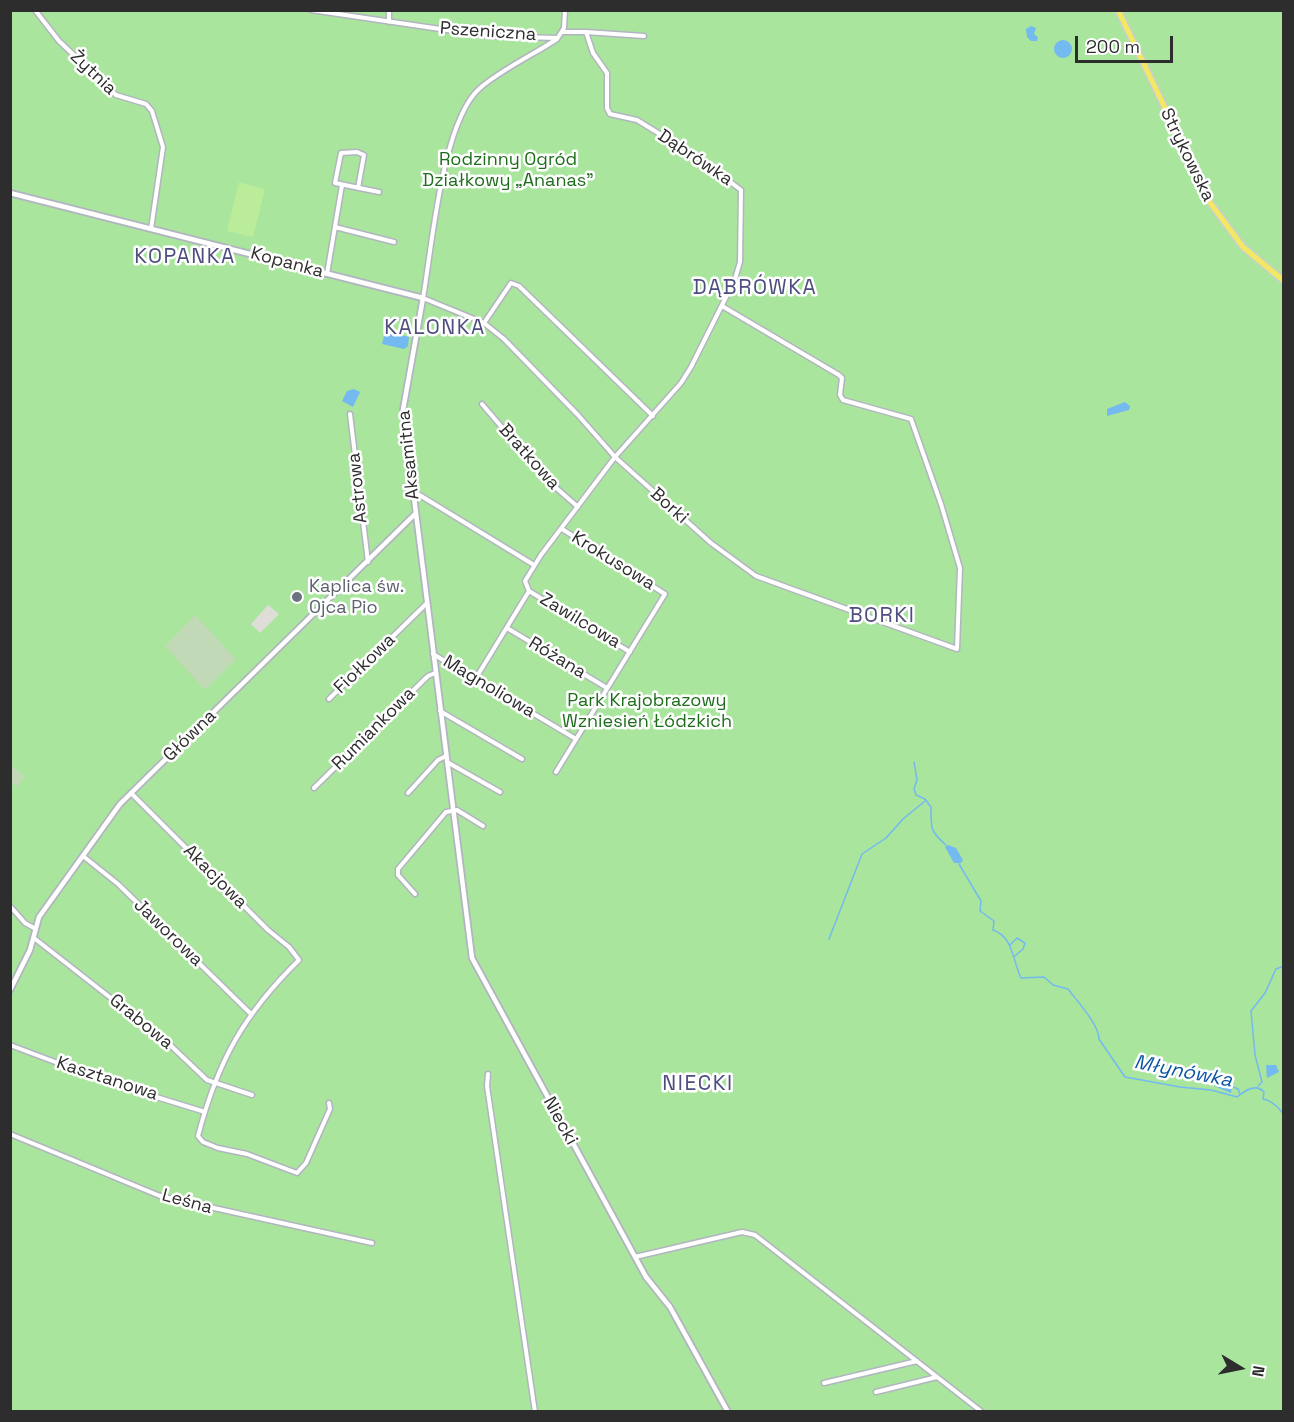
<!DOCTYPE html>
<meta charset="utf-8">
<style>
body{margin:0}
#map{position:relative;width:1294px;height:1422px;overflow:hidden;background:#efebe0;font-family:"Space Grotesk",sans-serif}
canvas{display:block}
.frame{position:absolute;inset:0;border:12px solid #2d2d2d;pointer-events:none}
.north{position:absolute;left:1210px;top:1338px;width:60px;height:60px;-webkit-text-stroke:4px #fff;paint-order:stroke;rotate:100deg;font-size:16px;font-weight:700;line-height:24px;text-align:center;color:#2d2d2d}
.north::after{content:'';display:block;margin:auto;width:21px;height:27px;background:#2d2d2d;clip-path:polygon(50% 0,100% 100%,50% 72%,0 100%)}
.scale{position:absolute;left:1075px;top:36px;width:98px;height:27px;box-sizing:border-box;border:3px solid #2d2d2d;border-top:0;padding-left:8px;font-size:18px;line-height:21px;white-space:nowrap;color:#2d2d2d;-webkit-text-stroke:4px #fff;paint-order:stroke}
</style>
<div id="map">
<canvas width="1294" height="1422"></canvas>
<div class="frame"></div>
<div class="north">N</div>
<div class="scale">200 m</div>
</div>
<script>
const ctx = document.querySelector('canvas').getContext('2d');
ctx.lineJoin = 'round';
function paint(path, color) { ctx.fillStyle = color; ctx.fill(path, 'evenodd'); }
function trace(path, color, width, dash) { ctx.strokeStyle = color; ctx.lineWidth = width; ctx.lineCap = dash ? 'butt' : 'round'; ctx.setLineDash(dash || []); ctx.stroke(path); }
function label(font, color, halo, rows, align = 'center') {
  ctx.font = font + ' "Space Grotesk",sans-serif'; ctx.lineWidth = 5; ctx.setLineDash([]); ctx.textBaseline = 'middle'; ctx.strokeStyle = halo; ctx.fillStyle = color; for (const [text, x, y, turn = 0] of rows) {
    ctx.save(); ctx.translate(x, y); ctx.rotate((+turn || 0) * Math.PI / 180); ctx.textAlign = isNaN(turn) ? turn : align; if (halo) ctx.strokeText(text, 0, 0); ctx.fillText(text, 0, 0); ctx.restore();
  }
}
paint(new Path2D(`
 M11,11H1283V1411H11Z`), '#a9e59d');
paint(new Path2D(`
 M195,615L236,659L205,690L165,646Z
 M12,766L25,776L17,787L11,782Z`), '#c2d9b7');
paint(new Path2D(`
 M239,182L265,189L253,237L227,231Z`), '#baec99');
paint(new Path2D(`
 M268,605L279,614L260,633L251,624Z`), '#dfddd7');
paint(new Path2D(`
 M1031,26L1036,28L1034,34L1038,37L1037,41H1031L1027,37L1026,29Z
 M1054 49a9 9 0 1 1 18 0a9 9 0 1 1-18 0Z
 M389,332L409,337L408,346L404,349L382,344L384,336Z
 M354,389L360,392L353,407L342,401L347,391Z
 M1125,402L1130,406L1129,410L1107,416V409Z
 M948,845L956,848L963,860L961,863H954L945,847Z
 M1266,1065H1276L1279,1072L1267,1078Z
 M1230,1081L1233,1082L1231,1093L1214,1086L1218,1083Z`), '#74b9f0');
trace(new Path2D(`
 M914,762L917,780L914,789L916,795L925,799L931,807C931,829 930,831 946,845
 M959,864L981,901L980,911L994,921L993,930C1013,936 1013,962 1021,978L1044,977L1053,985L1068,989C1078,1002 1099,1025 1099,1039L1125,1077L1180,1087L1211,1090L1237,1097C1244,1091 1256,1083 1264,1092L1263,1099C1271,1100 1281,1109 1284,1116
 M829,939L862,854L886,838L903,819L925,801
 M1010,945L1017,938L1025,943L1023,949L1015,956
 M1258,1086L1262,1082L1255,1055L1251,1011L1265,993L1276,969L1284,966
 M1233,1087L1238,1089L1240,1094`), '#74b9f0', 1.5);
const minor = new Path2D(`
 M35,10L59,41L116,95L146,104L152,111L163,147L151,229
 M311,10L488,36L557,38
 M565,10L564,28L557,39C533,55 502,69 480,88C442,121 432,247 423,298L484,323L504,339L578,415L615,457L711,543L756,576L957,649L960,568L941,504L911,419L843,400L840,395L842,378L839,375L722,306
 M389,22V10
 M563,32H586L593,53L607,73V108L610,114L637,120L697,157L741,190L740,262L735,279L691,367L681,383L615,457L541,555L525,581L529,591L630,652
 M586,32L644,36
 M358,188L364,155L357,152L341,153L335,183L340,184L379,192
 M335,227L394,242
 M327,274L342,185
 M484,323L511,283L519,286L653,416
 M482,404L546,479L578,507
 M350,414L368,562
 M413,491L534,565
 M507,628L607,688
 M433,654L576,739
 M476,678L529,591
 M329,699L426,604
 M440,711L522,759
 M447,762L500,792
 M556,772L665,594L562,529
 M314,788L428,676L435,673
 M131,793L268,930L289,947L299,960C244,1014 218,1060 198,1136L203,1142L218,1148L247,1154L297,1173L306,1163L330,1109L329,1103
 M408,793L438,760L446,756
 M83,856L118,884L250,1013
 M415,894L398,875V869L446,812L457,810L483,826
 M10,906L25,923L34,928
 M34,938L167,1042L207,1080L252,1095
 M10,1045L111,1083L205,1112
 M488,1074L487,1086L535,1412
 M10,1134L160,1196L372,1243
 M635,1257L742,1232L755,1235L982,1412
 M824,1383L917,1361
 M876,1392L937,1377`);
const tertiary = new Path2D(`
 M10,193L423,298L403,410L472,958L646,1277L670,1307L728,1412
 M10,990L30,950L39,917L120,804L415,514`);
const primary = new Path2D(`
 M1118,10L1211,204L1243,247L1284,281`);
trace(minor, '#b3b4c1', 7);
trace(tertiary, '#b3b4c1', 8);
trace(primary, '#cdcdcd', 8);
trace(minor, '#fff', 4);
trace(tertiary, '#fff', 4.5);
trace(primary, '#f2e962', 5);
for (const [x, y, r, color] of [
 [297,597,6,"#6b7280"]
]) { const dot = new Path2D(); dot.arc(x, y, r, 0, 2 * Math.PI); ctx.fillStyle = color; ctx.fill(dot); trace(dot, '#fff', 2); }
label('18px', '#2d2d2d', '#fff', [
 ["Pszeniczna",488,32,4],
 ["Żytnia",93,73,43],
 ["Strykowska",1187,155,64],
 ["Dąbrówka",695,158,34],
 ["Kopanka",287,263,15],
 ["Aksamitna",409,455,-96],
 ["Bratkowa",529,457,48],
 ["Astrowa",358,488,-96],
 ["Borki",669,506,42],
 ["Krokusowa",613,561,32],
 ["Zawilcowa",580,621,31],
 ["Różana",557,658,31],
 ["Fiołkowa",365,664,-44],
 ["Magnoliowa",489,687,31],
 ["Rumiankowa",374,729,-45],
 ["Główna",190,736,-44],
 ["Akacjowa",215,877,45],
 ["Jaworowa",168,933,44],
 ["Grabowa",141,1022,39],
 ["Kasztanowa",107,1079,18],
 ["Niecki",560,1121,61],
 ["Leśna",187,1202,15]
]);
label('18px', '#1e6d1b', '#fff', [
 ["Rodzinny Ogród",508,160],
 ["Działkowy „Ananas”",508,181],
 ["Park Krajobrazowy",647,701],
 ["Wzniesień Łódzkich",647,722]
]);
label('18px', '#5b616d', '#fff', [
 ["Kaplica św.",309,587],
 ["Ojca Pio",309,608]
], 'left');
label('italic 20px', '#0d55a2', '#fff', [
 ["Młynówka",1183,1072,11]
]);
ctx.letterSpacing = '1.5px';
label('21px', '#4d4d7f', '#fff', [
 ["KOPANKA",185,257],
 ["DĄBRÓWKA",755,288],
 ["KALONKA",435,328],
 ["BORKI",882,616],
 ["NIECKI",698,1084]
]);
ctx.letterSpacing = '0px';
</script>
